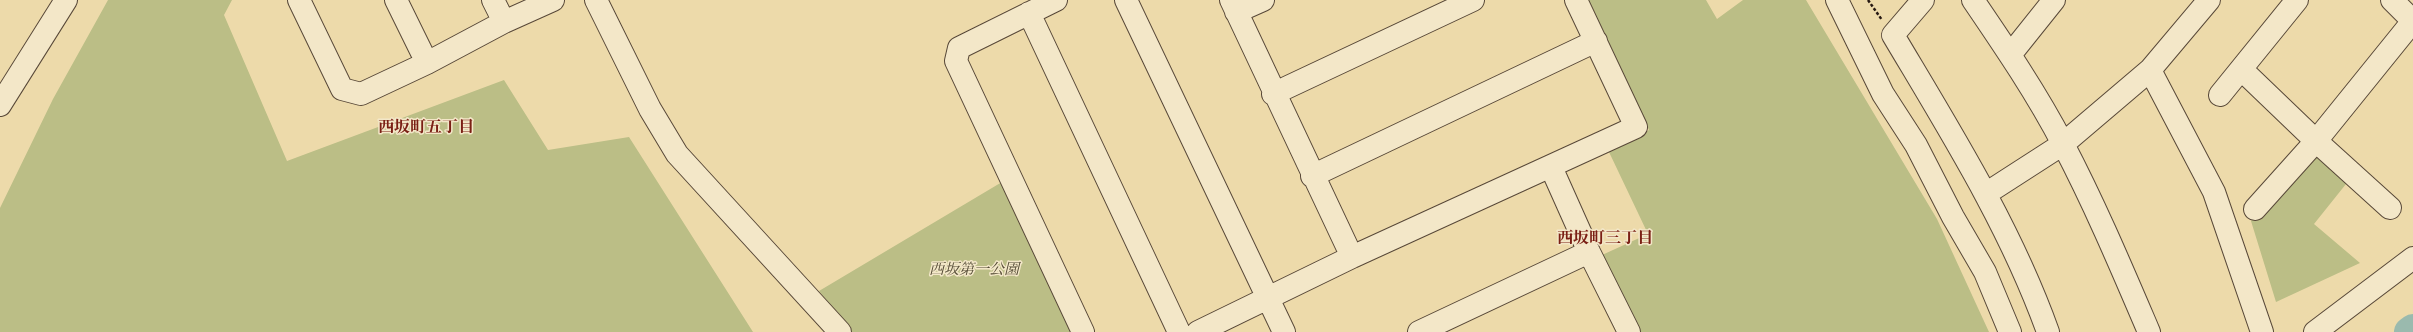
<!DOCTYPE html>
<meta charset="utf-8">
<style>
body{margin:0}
canvas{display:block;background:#eddaaa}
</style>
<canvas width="2413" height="332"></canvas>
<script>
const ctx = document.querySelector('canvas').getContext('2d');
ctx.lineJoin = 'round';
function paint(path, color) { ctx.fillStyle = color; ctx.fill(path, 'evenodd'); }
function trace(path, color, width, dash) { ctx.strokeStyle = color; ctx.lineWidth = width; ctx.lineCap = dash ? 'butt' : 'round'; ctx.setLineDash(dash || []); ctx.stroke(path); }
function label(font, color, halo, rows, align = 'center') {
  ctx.font = font + ' "EB Garamond","Noto Serif JP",serif'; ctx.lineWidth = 3; ctx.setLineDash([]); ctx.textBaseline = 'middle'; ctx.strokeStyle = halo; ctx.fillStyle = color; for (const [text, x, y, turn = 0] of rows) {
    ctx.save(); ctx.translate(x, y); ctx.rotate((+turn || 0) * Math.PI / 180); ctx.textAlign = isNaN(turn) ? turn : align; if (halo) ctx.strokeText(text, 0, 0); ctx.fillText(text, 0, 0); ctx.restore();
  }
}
paint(new Path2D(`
 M108,0H232L224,15L287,161L504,80L548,150L629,137L753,332H0V208L53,99Z
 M1587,0H1706L1717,19L1743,0H1806L1937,219L1989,332H1639L1602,255L1648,234L1609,152L1649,130Z
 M2316,148L2350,179L2314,224L2360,263L2276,302L2251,221Z
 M1002,182L1073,332H852L819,291Z`), '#bbbe86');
trace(new Path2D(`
 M2409,332L2413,329`), '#9abaae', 30);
const minor = new Path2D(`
 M299,0L342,89L361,94L427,63L504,22L553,0
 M396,0L427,63
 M493,0L504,22
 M596,0L650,109L677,154L840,332
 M1056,0L959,48L956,61L1083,332
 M1126,0L1284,332
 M1231,0L1352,257
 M1837,0L1883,94L1916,145L1953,217L1985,272L2010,332
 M1923,0L1893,35C1950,131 2010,226 2048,332
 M1973,0C2005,47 2037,94 2063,144C2095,205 2122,269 2149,332
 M2392,0L2413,21
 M1236,12L1263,0
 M1029,13L1179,332
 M2010,55L2054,0
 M2241,69L2316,141L2390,208
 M2150,70L2214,192L2262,332
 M1273,94L1473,0
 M2220,95L2297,0
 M0,105L66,0
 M1551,167L1589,252L1629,332
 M1312,176L1596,41
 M1987,193L2063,144L2150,70L2209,0
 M2255,209L2316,141L2413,21
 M1198,332L1352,257L1636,127L1576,0
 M1419,332L1589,252
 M2315,332L2413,258`);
trace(minor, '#584838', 24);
trace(new Path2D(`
 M1868,0L1882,20`), '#261812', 2.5, [3, 2]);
trace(minor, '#f3e7c8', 22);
label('italic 15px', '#534a35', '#f3e7c8', [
 ["西坂第一公園",974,270]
]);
label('bold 16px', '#7a1f14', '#f3e7c8', [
 ["西坂町五丁目",426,128],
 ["西坂町三丁目",1605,239]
]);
</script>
